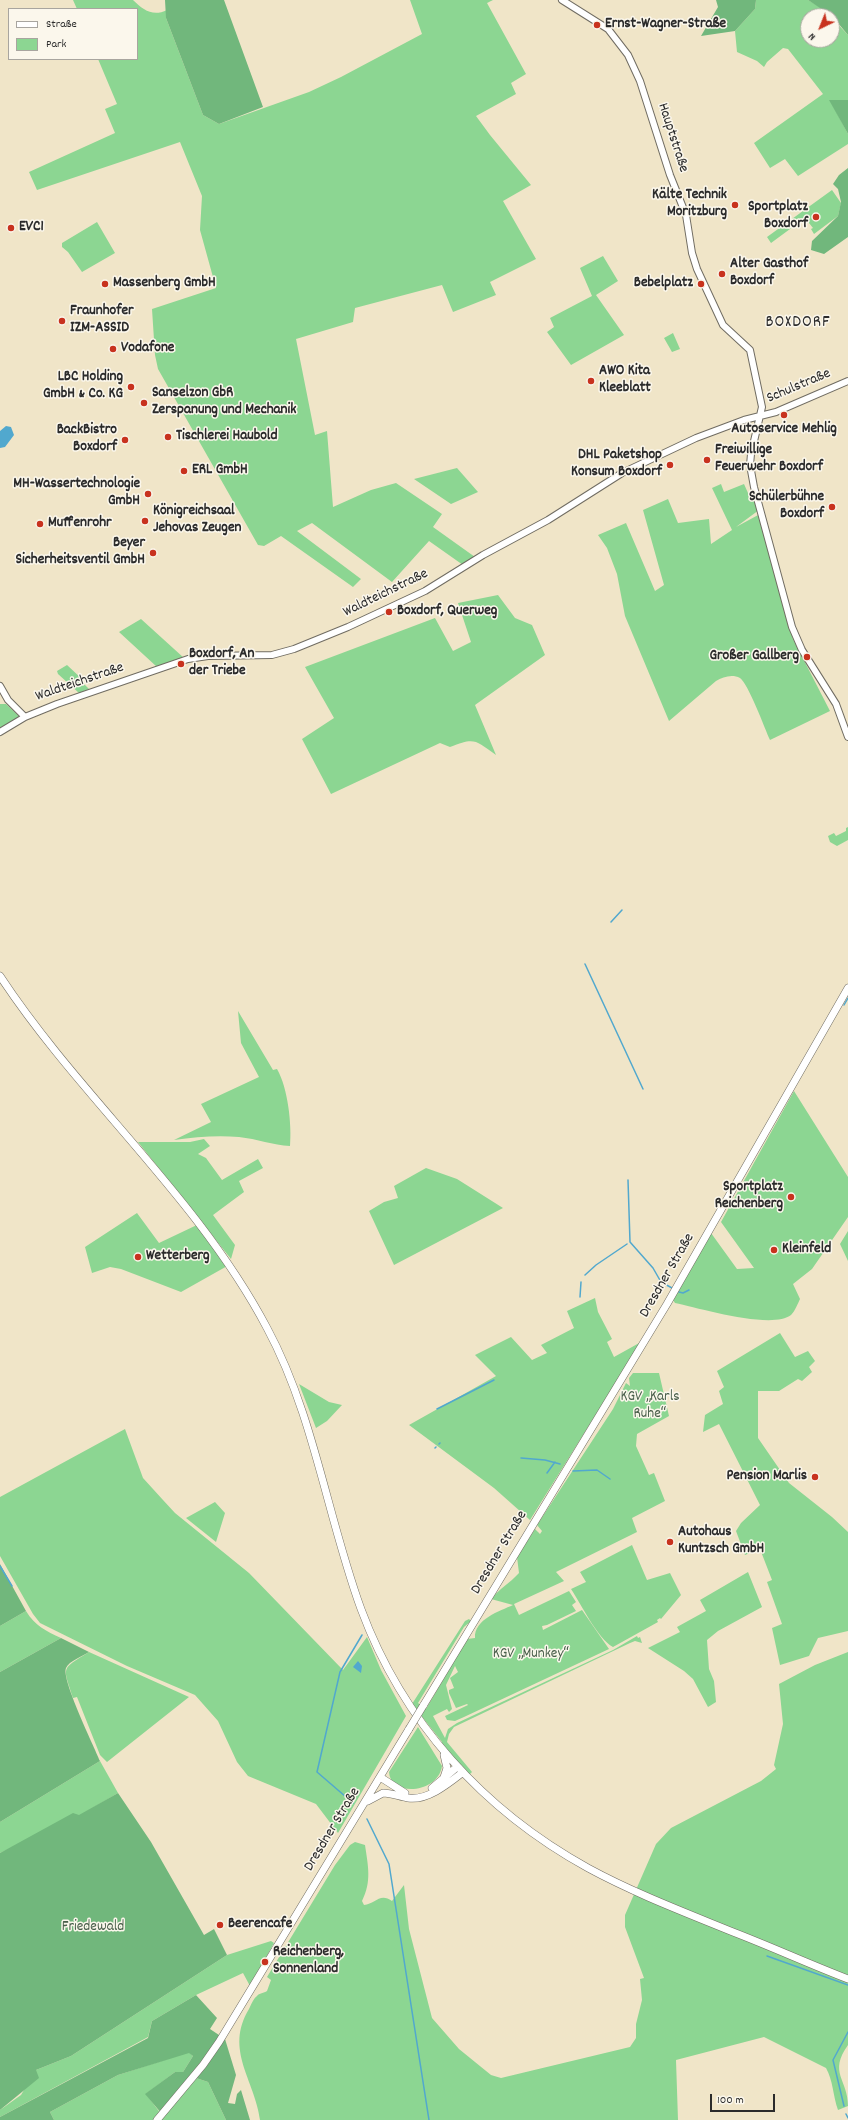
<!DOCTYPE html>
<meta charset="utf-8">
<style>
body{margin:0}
#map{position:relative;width:848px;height:2120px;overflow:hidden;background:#f0e5c8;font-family:Dekko,sans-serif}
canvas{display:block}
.legend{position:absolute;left:8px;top:8px;width:130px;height:52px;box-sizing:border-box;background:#fbf7ec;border:1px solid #a8a59f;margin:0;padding:5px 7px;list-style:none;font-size:12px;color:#2b2b2b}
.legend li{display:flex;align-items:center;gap:8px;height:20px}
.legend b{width:20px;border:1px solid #a8a59f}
.north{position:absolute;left:800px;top:8px;width:40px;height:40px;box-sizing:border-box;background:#fbf7ec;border:1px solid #a8a59f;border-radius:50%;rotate:223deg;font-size:11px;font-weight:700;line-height:16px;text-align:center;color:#2b2b2b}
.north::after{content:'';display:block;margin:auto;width:14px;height:18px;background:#c8321e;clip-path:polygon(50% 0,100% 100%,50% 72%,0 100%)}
.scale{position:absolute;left:710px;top:2094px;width:65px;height:18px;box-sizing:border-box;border:2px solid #2b2b2b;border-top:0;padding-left:5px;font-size:12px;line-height:14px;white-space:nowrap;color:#2b2b2b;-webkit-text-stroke:3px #fbf7ec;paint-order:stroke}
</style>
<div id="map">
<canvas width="848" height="2120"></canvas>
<ul class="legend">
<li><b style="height:5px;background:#fff"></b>Straße</li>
<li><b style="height:11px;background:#8cd692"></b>Park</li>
</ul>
<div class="north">N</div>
<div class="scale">100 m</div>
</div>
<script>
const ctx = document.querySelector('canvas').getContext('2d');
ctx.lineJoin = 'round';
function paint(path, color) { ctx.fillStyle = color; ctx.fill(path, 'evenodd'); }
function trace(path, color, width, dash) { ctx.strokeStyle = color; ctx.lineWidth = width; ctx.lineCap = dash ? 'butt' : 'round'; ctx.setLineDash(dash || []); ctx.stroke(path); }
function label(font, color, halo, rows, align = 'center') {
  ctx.font = font + ' Dekko,sans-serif'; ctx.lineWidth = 3; ctx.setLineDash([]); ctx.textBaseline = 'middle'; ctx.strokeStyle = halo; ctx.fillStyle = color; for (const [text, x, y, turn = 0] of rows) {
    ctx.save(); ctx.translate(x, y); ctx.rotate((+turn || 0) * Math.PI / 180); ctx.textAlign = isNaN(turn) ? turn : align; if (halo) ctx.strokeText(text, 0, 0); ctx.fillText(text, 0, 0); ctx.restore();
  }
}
paint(new Path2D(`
 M73,0H133C143,10 153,17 167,10L166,18L203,115L219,124L309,92L341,77L422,34L410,0H493L487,3L526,74L511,83L516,94L476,116L490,135L531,185L503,201L536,259L490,282L496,295L453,312L442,285L355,308L353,322L296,339L315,435L327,431L333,507L371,490L396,483L442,514L433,527L475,557L463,565L429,541L392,582L312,523L297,531L361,579L353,587L281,536L264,546L258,545L158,369L155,355L152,309L216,288L200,230L202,196L180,142L37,190L29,172L115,133L105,109L117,104L98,59H137V9H77Z
 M756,0H808L825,10L830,16H808V40H832V18L848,35V100H830L848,134V144L798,176L785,159L770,168L754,143L823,94L788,49L783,48L767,62L764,67L757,61L737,52L735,31L755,9Z
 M832,190L841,203L838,216L814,234L811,229L813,228L805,218L771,243L767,237Z
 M97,222L115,253L82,272L68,252L62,247V243Z
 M603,256L618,281L596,295L624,335L571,365L547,332L554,327L550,318L592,296L580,268Z
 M673,333L680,349L672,352L664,338Z
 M457,468L478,492L451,504L414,479Z
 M721,484L724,492L744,484L748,493L753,492L759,510L736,527L760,514L793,639L830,711L770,740C765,729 748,683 740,678C732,674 723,677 716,681L669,721L625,616L617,574L607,548L598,535L626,523L655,591L664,585L643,510L668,499L678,523L709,519L711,544L732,530L712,488Z
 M498,595L515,618L532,625L545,655L475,705L496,755C475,740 475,737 450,747L440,743L331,794L302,739L334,718L305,667L435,618L453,651L471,642L458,603Z
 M141,619L184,658L157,667L119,632Z
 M67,665L82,679L81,681L89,689L79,693L58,674L57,671Z
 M0,704H6L23,720L0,734Z
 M848,827V840L837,846L830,842L828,836L834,833L836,836L846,831V828Z
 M238,1011L273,1070L277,1069C288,1088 292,1125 290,1146C273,1145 257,1139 239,1137C217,1135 196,1137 174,1140L211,1122L201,1104L259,1077L241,1043Z
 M794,1091L848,1177V1217L812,1269L793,1284L800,1299C798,1303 795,1311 791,1315C772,1330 699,1308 675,1303L673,1300L711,1233L737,1269L754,1268L721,1222Z
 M204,1139L210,1146L198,1154L206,1158L222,1180L258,1159L263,1168L239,1181L244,1192L213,1215L235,1245L231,1259L138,1142H190Z
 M426,1168L457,1179L503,1208L394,1265L369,1211L384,1202L398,1198L394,1186Z
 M137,1213L159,1243L199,1224L229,1265L181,1292L121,1269L110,1267L92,1273L85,1247Z
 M848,1231V1261L840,1244Z
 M595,1298L598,1312L612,1339L607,1342L614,1357L641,1342L530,1520L494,1488L409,1425L496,1376L475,1355L511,1337L532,1360L547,1353L541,1345L574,1328L567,1311Z
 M780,1333L795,1357L808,1351L815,1361L809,1367L812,1372L802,1381L798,1379L779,1391H758V1438L789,1483L832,1517L848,1532V1631L818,1638L809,1656L780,1665L772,1628L782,1624L767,1582L772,1580L760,1549L745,1555L736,1531L741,1523L760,1505L719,1424L703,1432L705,1415L723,1404L719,1391L724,1387L717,1371Z
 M633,1373H659L669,1416L637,1434L636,1446L649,1475L654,1473L665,1501L632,1518L637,1532L556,1572L564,1581L514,1604L519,1615L569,1591L576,1602L572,1605L576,1611L547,1625L542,1626L543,1630L582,1610L609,1649L464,1717L455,1721L447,1720L445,1716L468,1705L467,1704L456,1708L449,1693V1690L454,1688L450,1678L458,1672L455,1666L446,1685L452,1709L449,1712L447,1709L433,1716L445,1738L448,1729L457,1723L613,1650L637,1636L638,1638L640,1637L642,1643L635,1641L630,1643L454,1727L449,1734L447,1742L472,1772L469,1775L440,1744L442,1742L412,1704L465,1621L469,1619L471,1621L464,1627L418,1703L426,1709L467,1639L475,1638C474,1619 500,1611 513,1605L491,1599C499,1589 510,1583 519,1573L517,1557L535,1529L540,1534L542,1531L537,1525L613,1409L626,1383L630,1386L629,1378Z
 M299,1384L329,1402L342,1405L327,1421L316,1428Z
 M125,1429L143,1478L163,1500L175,1513L249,1573L343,1670L367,1637L381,1670L406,1716L338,1833L316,1804L248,1776L237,1762L218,1721L195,1695L127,1666L40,1623L33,1614L0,1556V1497Z
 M215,1502L225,1513L216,1542L186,1518Z
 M632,1545L647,1580L670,1573L681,1595L661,1619L660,1618L657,1620L658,1622L613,1647C598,1639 581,1604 571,1589L586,1582L580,1572Z
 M748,1572L762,1607L718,1631L707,1640L709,1669L714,1681L716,1702L708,1707L693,1679L684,1671L648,1648L680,1632L677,1627L706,1611L700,1600Z
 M26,1611C35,1626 46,1631 61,1638L0,1672V1626Z
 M89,1652L189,1697L107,1762L100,1755L77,1697L73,1698C63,1666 60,1670 89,1652Z
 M848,1652V2045C828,2073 848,2079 848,2106L838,2110C833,2096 833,2080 826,2068L764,2037L676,2060L678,2120H260C255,2080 224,2050 249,2009C251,2005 253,1999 257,1996C259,1993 264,1993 267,1991L271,1980L267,1977L335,1865L350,1845L355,1842L365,1845C368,1866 372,1881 362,1901L364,1905C375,1904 380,1892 392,1901L404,1885L409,1929L432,2018L459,2049L491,2075L501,2078L630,2047L636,2038V2024L642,2000L640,1979L644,1978L625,1927V1915L656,1844L671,1828L761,1781L776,1769L774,1765L783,1724L779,1684L815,1665Z
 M418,1727L442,1766C438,1794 390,1797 389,1772Z
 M100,1761L118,1793L79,1816L0,1853V1822Z
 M271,1941L274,1943L250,1986L243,1973L196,1995L152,2021L148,2037L0,2117V2110L21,2095L36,2070L71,2056L227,1955Z
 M189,2052L193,2056L183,2072H175L146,2094L161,2114L193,2077L208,2082L226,2120H54L50,2112L118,2075Z`), '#8cd692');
paint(new Path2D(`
 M165,0H224L263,107L219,124L203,115L166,18Z
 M716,0H756L755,9L735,31L701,36L718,7Z
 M808,0H848V35L832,16Z
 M829,100H848V134Z
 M848,168V237L824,254L811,250L812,241L838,216L841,202L838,189L833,184L839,175Z
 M0,1564L26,1611L0,1626Z
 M61,1638L89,1652C83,1656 69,1661 66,1668C61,1679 94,1746 100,1761L0,1822V1672Z
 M118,1793L151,1842L204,1935L214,1929L227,1955L71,2056L36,2070L39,2078L0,2110V1853L73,1813L79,1815Z
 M196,1995L217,2018L210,2029L225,2039L236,2075L228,2103L235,2104L237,2094L241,2090L250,2120H226L208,2082L193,2077L162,2114L145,2094L175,2072H183L193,2056L189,2053L118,2075L50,2112L54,2120H0V2117L148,2038L152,2021Z`), '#71b77c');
paint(new Path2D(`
 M6,426L11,427L14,435L5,447L0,448V431Z
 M358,1661L362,1666L361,1673L353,1667Z`), '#51a8ce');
trace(new Path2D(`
 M611,922L622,910
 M585,964L643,1089
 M844,1005L848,998
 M628,1180L630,1242L653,1268L661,1282L672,1288
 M585,1275L596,1265L627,1244
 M679,1292L683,1293L689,1290
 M580,1297L581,1282
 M437,1409L494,1380
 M439,1444L440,1443
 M435,1448L436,1447
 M521,1458L545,1460L560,1464
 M573,1471L597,1470L610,1479
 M547,1473L555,1462
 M0,1566L12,1586
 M353,1803L317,1772L340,1672L362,1635
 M367,1819L389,1864L429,2120
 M767,1956L848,1985
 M844,2106L833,2060L848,2032
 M846,2114L848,2118`), '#51a8ce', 1.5);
const tertiary = new Path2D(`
 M562,0L608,29L628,55L640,81L670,175L686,215L692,253L697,269L723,325L750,350L762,407L751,454L750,465L754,487L792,627L802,650L836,704L848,737
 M0,686L8,700L25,717
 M0,732L25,717L57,704L188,659L208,656L272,655L294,649L348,627L425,591L483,555L548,520L622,473L696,438L744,420L776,412L848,381`);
const secondary = new Path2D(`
 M0,976C81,1099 198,1197 267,1328C314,1415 327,1516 361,1609C403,1722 483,1810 588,1868C634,1893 684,1912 733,1932C772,1947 809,1964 848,1979
 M423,1706L667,1304L848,988
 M444,1755L447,1768L444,1777
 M380,1777L405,1793
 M432,1788L457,1767
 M368,1801L383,1793C392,1793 400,1797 408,1798C427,1801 448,1784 462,1773
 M157,2120L203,2065L219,2042L409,1729`);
trace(tertiary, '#706c62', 8);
trace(secondary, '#706c62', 8);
trace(tertiary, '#fff', 6);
trace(secondary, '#fff', 7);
const secondaryBridge = new Path2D(`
 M409,1729L423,1706`);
trace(secondaryBridge, '#706c62', 8, []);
trace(secondaryBridge, '#fff', 7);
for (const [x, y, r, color] of [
 [597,25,4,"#c8321e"],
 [735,205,4,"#c8321e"],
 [816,217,4,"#c8321e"],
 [11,228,4,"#c8321e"],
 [722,274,4,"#c8321e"],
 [105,284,4,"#c8321e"],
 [701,284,4,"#c8321e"],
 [62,321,4,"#c8321e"],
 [113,349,4,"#c8321e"],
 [591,381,4,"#c8321e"],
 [131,387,4,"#c8321e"],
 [144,403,4,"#c8321e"],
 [784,415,4,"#c8321e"],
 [168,437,4,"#c8321e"],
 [125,440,4,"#c8321e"],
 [707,460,4,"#c8321e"],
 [670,465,4,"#c8321e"],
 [184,471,4,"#c8321e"],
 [148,494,4,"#c8321e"],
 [832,507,4,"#c8321e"],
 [145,521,4,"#c8321e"],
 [40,524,4,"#c8321e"],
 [153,553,4,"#c8321e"],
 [389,612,4,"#c8321e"],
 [807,657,4,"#c8321e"],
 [181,664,4,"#c8321e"],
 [791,1197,4,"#c8321e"],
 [774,1250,4,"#c8321e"],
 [138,1257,4,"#c8321e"],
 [815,1477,4,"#c8321e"],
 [670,1542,4,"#c8321e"],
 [220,1925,4,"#c8321e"],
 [265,1962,4,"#c8321e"]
]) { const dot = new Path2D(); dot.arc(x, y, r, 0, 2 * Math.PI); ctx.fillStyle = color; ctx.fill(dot); trace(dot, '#fbf7ec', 1.5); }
label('bold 15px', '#2b2b2b', '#fbf7ec', [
 ["Ernst-Wagner-Straße",605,25],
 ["Kälte Technik",727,196,"right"],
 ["Moritzburg",727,213,"right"],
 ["Sportplatz",808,208,"right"],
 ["Boxdorf",808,225,"right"],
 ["EVC1",19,228],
 ["Alter Gasthof",730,265],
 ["Boxdorf",730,282],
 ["Massenberg GmbH",113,284],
 ["Bebelplatz",693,284,"right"],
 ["Fraunhofer",70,312],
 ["IZM-ASSID",70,329],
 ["Vodafone",121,349],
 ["AWO Kita",599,372],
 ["Kleeblatt",599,389],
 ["LBC Holding",123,378,"right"],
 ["GmbH & Co. KG",123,395,"right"],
 ["Sanselzon GbR",152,394],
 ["Zerspanung und Mechanik",152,411],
 ["Autoservice Mehlig",784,430,"center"],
 ["BackBistro",117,431,"right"],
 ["Boxdorf",117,448,"right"],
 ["Tischlerei Haubold",176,437],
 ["Freiwillige",715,451],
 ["Feuerwehr Boxdorf",715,468],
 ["DHL Paketshop",662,456,"right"],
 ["Konsum Boxdorf",662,473,"right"],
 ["ERL GmbH",192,471],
 ["MH-Wassertechnologie",140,485,"right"],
 ["GmbH",140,502,"right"],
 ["Schülerbühne",824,498,"right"],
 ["Boxdorf",824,515,"right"],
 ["Königreichsaal",153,512],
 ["Jehovas Zeugen",153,529],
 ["Muffenrohr",48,524],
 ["Beyer",145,544,"right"],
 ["Sicherheitsventil GmbH",145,561,"right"],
 ["Boxdorf, Querweg",397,612],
 ["Boxdorf, An",189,655],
 ["der Triebe",189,672],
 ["Großer Gallberg",799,657,"right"],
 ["Sportplatz",783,1188,"right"],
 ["Reichenberg",783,1205,"right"],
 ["Kleinfeld",782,1250],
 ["Wetterberg",146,1257],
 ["Pension Marlis",807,1477,"right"],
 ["Autohaus",678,1533],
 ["Kuntzsch GmbH",678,1550],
 ["Beerencafe",228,1925],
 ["Reichenberg,",273,1953],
 ["Sonnenland",273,1970]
], 'left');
label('15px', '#2b2b2b', '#fbf7ec', [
 ["Hauptstraße",672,138,72],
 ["Schulstraße",799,387,-23],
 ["Waldteichstraße",386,594,-26],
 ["Waldteichstraße",80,683,-19],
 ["Dresdner Straße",668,1276,-60],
 ["Dresdner Straße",500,1553,-59],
 ["Dresdner Straße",333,1830,-59]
]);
label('15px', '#485e4a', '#fbf7ec', [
 ["KGV „Karls",650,1398],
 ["Ruhe“",650,1415],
 ["KGV „Munkey“",531,1655],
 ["Friedewald",93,1928]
]);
ctx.letterSpacing = '1px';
label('17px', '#2b2b2b', '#fbf7ec', [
 ["BOXDORF",798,324]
]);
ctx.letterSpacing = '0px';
</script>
